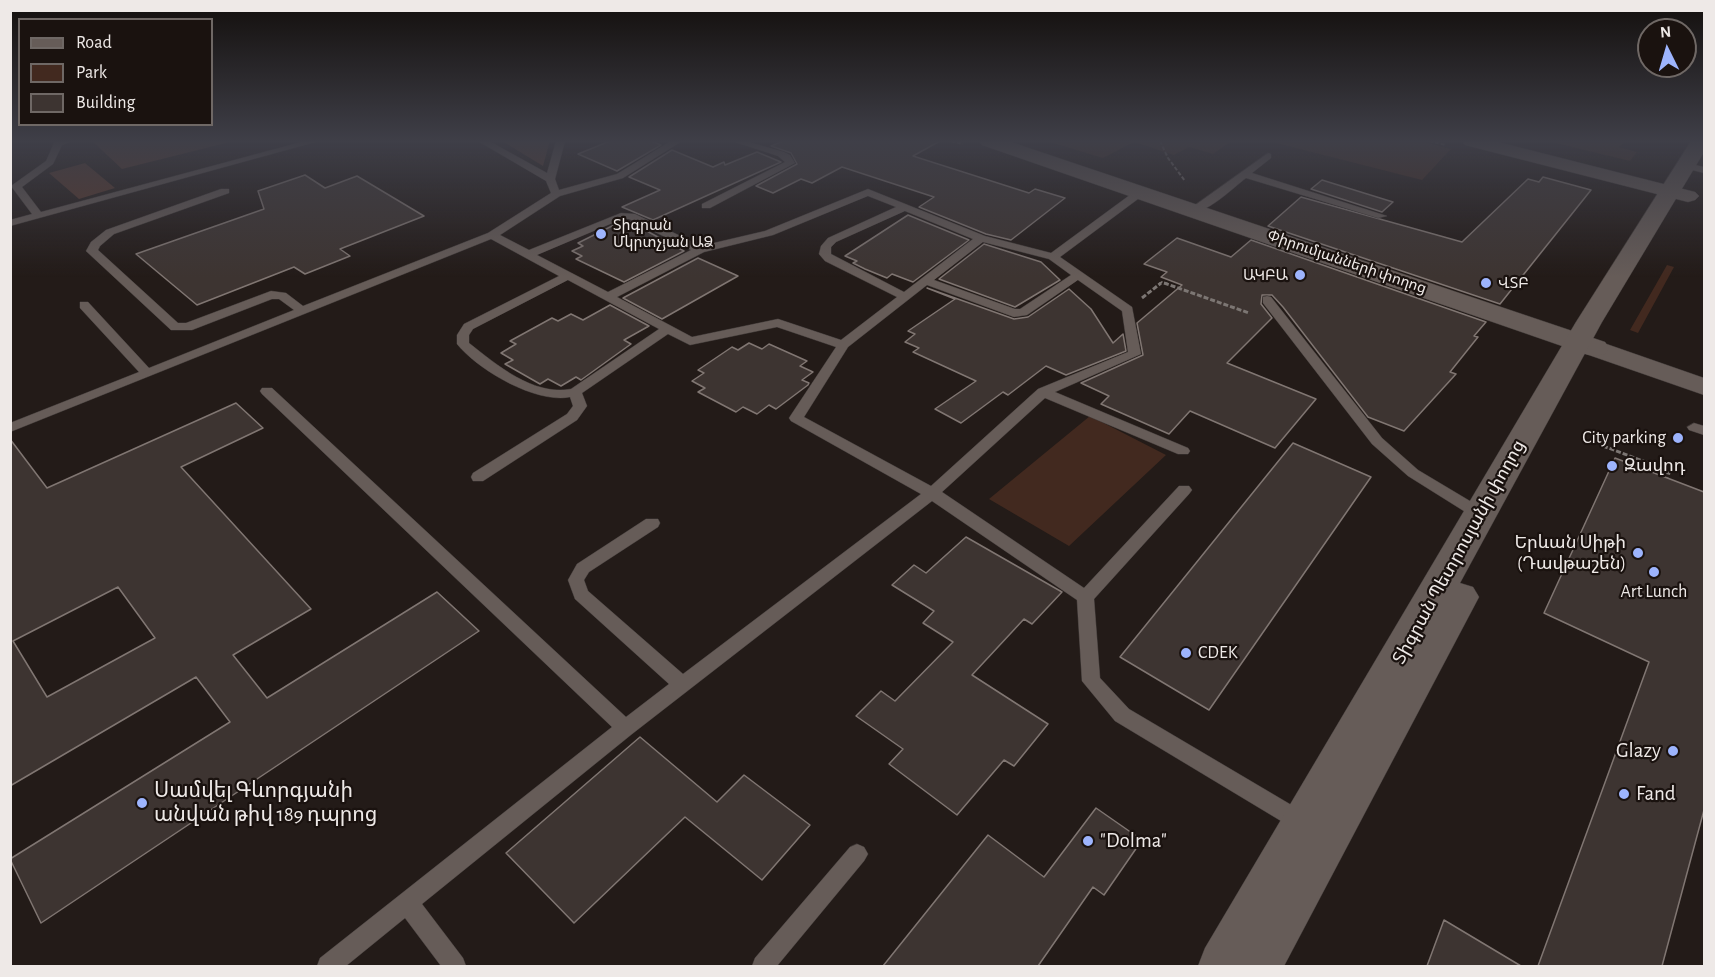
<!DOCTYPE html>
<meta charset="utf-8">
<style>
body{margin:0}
#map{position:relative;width:1715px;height:977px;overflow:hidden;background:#231b18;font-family:"Alegreya Sans",sans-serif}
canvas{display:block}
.frame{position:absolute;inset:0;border:12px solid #eee9e7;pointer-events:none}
.legend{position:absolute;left:18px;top:18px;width:195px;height:108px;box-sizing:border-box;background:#1a120f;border:2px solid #6f6865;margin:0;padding:8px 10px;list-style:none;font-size:18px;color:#eee9e7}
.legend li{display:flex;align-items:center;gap:12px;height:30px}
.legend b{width:30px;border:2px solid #6f6865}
.north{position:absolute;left:1637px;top:18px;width:60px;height:60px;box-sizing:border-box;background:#1a120f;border:2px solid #6f6865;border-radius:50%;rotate:355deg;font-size:16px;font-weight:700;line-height:24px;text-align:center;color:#eee9e7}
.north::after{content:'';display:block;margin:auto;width:21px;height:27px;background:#9db4fd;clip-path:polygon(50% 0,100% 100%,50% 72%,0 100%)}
</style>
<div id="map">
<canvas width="1715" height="977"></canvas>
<div class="frame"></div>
<ul class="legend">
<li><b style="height:8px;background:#665c58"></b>Road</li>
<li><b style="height:16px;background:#42291f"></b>Park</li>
<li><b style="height:16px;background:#3d3431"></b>Building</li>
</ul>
<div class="north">N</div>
</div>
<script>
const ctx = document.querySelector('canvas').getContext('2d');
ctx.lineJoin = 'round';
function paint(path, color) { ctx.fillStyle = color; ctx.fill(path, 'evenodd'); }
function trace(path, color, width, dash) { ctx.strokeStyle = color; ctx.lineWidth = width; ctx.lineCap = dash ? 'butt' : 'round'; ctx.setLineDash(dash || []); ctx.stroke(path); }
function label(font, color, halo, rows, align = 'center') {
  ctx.font = font + ' "Alegreya Sans","Noto Sans Armenian",sans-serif'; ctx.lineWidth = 4.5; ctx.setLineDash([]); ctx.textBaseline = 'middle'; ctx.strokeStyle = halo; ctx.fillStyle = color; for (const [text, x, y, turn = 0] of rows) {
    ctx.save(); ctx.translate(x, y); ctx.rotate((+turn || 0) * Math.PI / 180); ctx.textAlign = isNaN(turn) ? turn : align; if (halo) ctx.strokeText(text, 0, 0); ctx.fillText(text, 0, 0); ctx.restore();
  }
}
paint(new Path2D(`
 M1046,141H1232L1213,154L1189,147L1174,155L1134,142L1103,158Z
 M1268,141H1421L1451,149L1422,180Z
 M1547,141H1626L1619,147L1637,152L1630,161Z
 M1667,265L1674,267L1638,333L1630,330Z
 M1090,416L1166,455L1069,546L989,499Z`), '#42291f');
paint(new Path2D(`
 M92,141H234L122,169Z
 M502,141H550L543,166Z
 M85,163L115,188L79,199L49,173Z`), '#5a382b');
const building = new Path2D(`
 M610,141H651L661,145L617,171L578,154Z
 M783,141H940L913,156L1029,193L1035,189L1065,198L1011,240L986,234L919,207L934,197L842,167L812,183L801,179L773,193L756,186L797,164L791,153L771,146Z
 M672,150L713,167L724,162L725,165L757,152L781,162L653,220L622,207L660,190L629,177Z
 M305,175L325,188L357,176L424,216L340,249L350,256L305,274L294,267L197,305L136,254L264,209L258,191Z
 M1543,177L1591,190L1500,304L1268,226L1301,197L1462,242L1528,179L1539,182Z
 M1322,180L1393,202L1382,212L1311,189Z
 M908,215L969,240L913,282L892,274L887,278L865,269L853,263L857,261L845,256Z
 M622,221H628L684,251L624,282L576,259L582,256L572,251L583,246L578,243Z
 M1177,238L1231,257L1251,240L1486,322L1474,336L1478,337L1450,372L1456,374L1404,431L1368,417L1283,307L1272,295H1262L1261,304L1272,318L1227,363L1316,399L1275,448L1190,411L1169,434L1101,404L1109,396L1081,383L1143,355L1137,323L1182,285L1161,277L1167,272L1144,264Z
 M984,244L1041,262L1060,280L1015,307L939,279Z
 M698,258L738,276L662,319L623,298Z
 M927,288L1014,319L1028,317L1069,289L1091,309L1113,343L1123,334L1126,351L1066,375L1046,366L1008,395L1003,392L961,423L935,409L976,381L913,352L919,348L905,342L915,334L908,331L955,299Z
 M610,305L649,326L624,340L631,344L581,380L576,377L561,386L548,379L540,384L505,364L513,360L501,353L516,344L510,341L552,318L558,321L571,314L583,320Z
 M749,343L762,349L769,344L807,361L800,366L813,372L802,380L809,383L808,385L776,409L769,405L757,414L743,407L736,412L698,392L705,388L692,381L704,373L698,370L732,347L738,350Z
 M236,403L263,428L181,467L311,609L233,655L267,698L437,592L479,631L41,923L10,859L230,722L196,677L10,786V439L47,488ZM118,587L155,638L47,697L13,641Z
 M1293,443L1371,477L1209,710L1120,657Z
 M1615,458L1704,492V810L1662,966H1538L1649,662L1544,613Z
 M966,537L1062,592L1032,624L1024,619L972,675L1048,724L1014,766L1004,760L957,815L889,764L903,749L856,716L881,691L895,701L953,642L923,623L934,611L892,585L914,565L926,573Z
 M640,737L717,802L744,775L810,825L762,880L685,817L574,923L506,853Z
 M1096,808L1142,840L1104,895L1093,887L1038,966H883L988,835L1044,877Z
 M1444,920L1521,966H1427Z`);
paint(building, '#3d3431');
trace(building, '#807672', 1.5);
const service = new Path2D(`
 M55,141H72L62,145L53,164L22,187L41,212L305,141H319L10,226V220L32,214L11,186L46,161Z
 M478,141H489L547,173L556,141H565L555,179L559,190L617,174L671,141H682L623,178L560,196L500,235L529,250L621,213L635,214L701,246L765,231L868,189L985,236L1051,253L1138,189H1146V193L1060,257L1132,307L1141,354L1055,392L1188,448L1190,451L1188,454H1178L1045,398L942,492L1084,588L1179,486H1189L1192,490L1189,494L1094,599L1100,678L1129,709L1310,816L1313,823L1310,830L1303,833L1296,830L1115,721L1082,681L1077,600L932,501L632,734L422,904L463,958L466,966H441L405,918L346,966H317L320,958L612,727L262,394L260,391L262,388H272L626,717L669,684L575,599L568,580L577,564L646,519H658L660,523L658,527L589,572L584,580L588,591L683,674L921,494L791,421L789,418L836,347L777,327L690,345L668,334L582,393L587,406L577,420L483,481H473L471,477L473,473L567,414L573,406L570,397C536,404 478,370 457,344V335L464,324L559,276L491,239L10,432V423L139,372L80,308V302H88L149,368L294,310L279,299H272L192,330H171L86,251L91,242L106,230L221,189H229V193L114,234L100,246L98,250L178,323H186L271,291L286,293L303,306L488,233L551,193L546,181ZM868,196L896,207L828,238L821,246L819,254L825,261L897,297L841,340L778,319L692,337L617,297L704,252L773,235ZM905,211L973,239L904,292L831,254V247L836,242ZM622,219H629L691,250L608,292L537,255ZM983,242L1049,259L1071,275L1020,309H1015L934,280ZM568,280L659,329L571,389C533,396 497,365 469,343V335L473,329ZM1078,280L1122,311L1128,352L1038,389L931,486L804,417L848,347L927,285L1014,317L1027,315Z
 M732,141H745L784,152L790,155L795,163L710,208H702V204L785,162L778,156Z
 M1268,153L1271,154V158L1252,173L1387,216L1378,218L1246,178C1234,187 1207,214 1191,212V208Z
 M1687,163L1704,167V173L1684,168L1682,166Z
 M1267,296L1271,297L1382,438L1418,470L1485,510L1488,514L1485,518H1475L1408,476L1372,444L1263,303V297Z
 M1694,423L1704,426V435L1689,430L1687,427Z
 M857,844L864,847L868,854L864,861L777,966H752L755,958L850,847Z`);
const minor = new Path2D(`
 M1462,141H1494L1695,192L1699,196L1695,200L1688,202L1465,145Z
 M1595,340L1704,378V395L1586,354L1582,348L1586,342Z`);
const tertiary = new Path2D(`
 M979,141H1008L1605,342L1609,348L1605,354L1595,356L1585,354L982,145Z`);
const secondary = new Path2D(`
 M1691,141H1704V152L1602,322L1460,583L1473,587L1479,597L1284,966H1198L1205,948L1576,322Z`);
trace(service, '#3e3836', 1);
trace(minor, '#3e3836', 1);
trace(tertiary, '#3e3836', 1);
trace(secondary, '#3e3836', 1);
trace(new Path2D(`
 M951,141L963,144
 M1160,141L1168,158L1185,181
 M1429,141L1446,145
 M1159,284L1162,282L1168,284`), '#7c7673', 2, [4, 2]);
trace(new Path2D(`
 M1164,283L1249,313
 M1142,298L1161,283
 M1603,446L1651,464`), '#7c7673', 3, [5, 2]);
trace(new Path2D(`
 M1647,463L1669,471L1667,478`), '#7c7673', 4, [7, 3]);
paint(service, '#665c58');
paint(minor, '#665c58');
paint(tertiary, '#665c58');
paint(secondary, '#665c58');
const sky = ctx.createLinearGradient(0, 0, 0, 277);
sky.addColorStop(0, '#130f0d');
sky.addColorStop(0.51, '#3f3f48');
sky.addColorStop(1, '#3f3f4800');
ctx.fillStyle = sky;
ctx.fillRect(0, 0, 1715, 277);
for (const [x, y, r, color] of [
 [601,234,6,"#9db4fd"],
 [1300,275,6,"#9db4fd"],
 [1486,283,6,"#9db4fd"],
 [1678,438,6,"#9db4fd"],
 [1612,466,6,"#9db4fd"],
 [1638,553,6,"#9db4fd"],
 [1654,572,6,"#9db4fd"],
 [1186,653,6,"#9db4fd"],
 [1673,751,6,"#9db4fd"],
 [1624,794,6,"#9db4fd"],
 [142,803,6,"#9db4fd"],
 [1088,841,6,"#9db4fd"]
]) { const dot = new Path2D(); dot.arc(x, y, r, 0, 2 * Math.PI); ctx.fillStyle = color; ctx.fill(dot); trace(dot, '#1a120f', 2); }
label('15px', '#eee9e7', '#1a120f', [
 ["Տիգրան",613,225],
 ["Մկրտչյան ԱՁ",613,242],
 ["ԱԿԲԱ",1288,275,"right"],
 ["ՎՏԲ",1498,283]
], 'left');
label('15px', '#eee9e7', '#1a120f', [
 ["Փիրումյանների փողոց",1347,262,19]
]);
label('18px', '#eee9e7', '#1a120f', [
 ["City parking",1666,438],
 ["Զավոդ",1624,466,"left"],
 ["Երևան Սիթի",1626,543],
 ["(Դավթաշեն)",1626,564],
 ["Art Lunch",1654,592,"center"],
 ["CDEK",1198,653,"left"]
], 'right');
label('18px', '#eee9e7', '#1a120f', [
 ["Տիգրան Պետրոսյանի փողոց",1459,552,-61]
]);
label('21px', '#eee9e7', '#1a120f', [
 ["Glazy",1661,751,"right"],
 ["Սամվել Գևորգյանի",154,791],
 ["անվան թիվ 189 դպրոց",154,815],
 ["Fand",1636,794],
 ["\"Dolma\"",1100,841]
], 'left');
</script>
